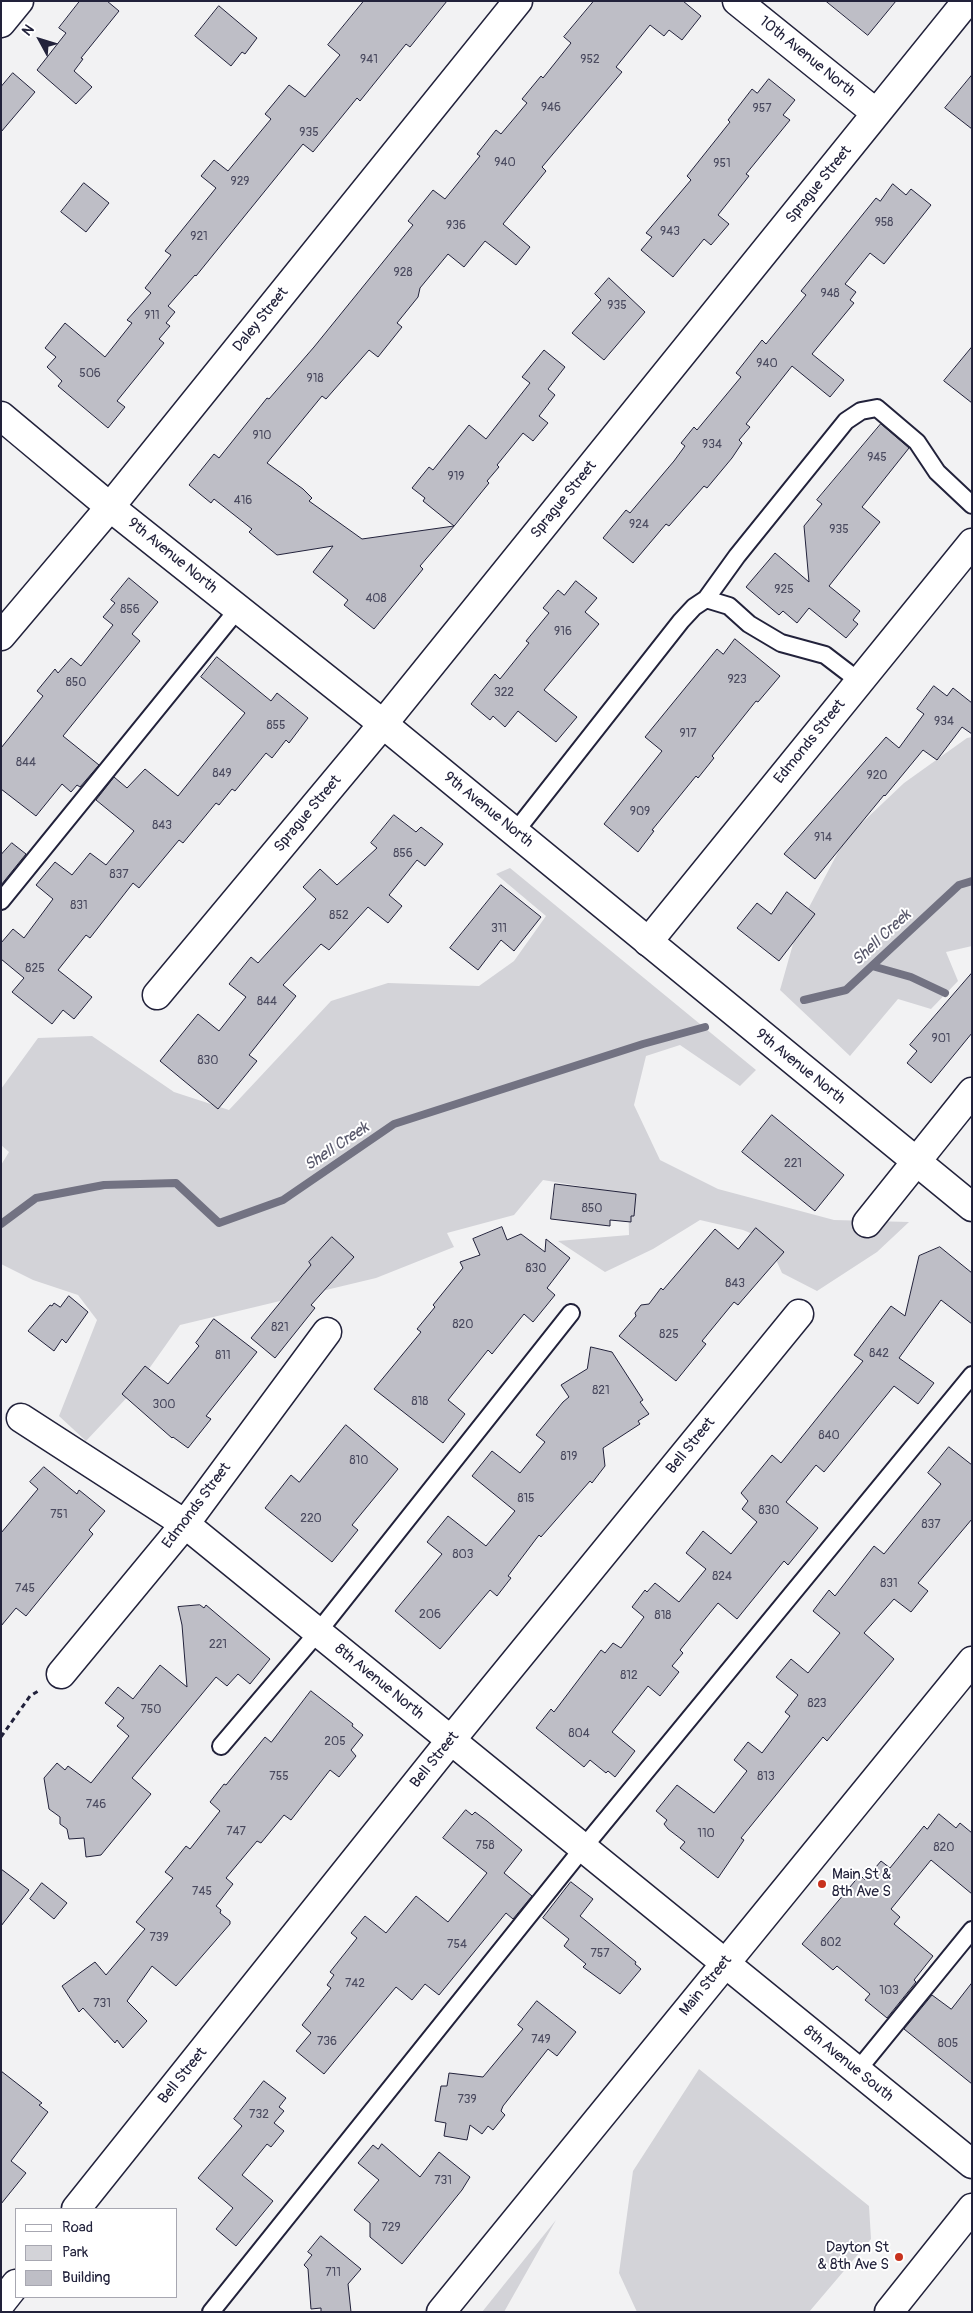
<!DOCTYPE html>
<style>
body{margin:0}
#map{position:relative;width:973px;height:2313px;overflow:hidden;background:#f2f2f3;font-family:Pangolin,sans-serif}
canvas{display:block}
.frame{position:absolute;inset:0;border:2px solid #22223b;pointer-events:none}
.legend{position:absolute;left:15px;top:2208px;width:162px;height:90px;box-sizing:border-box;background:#fff;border:1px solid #a7a7b1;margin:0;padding:6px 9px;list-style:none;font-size:15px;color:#22223b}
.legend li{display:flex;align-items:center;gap:10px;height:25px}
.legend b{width:25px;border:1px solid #a7a7b1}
.north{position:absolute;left:15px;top:15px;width:50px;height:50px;-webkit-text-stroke:4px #fff;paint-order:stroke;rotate:309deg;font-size:14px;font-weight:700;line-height:20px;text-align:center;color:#22223b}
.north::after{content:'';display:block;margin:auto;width:18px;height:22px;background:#22223b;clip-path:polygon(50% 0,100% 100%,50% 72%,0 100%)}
</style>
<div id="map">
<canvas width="973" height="2313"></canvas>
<div class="frame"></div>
<ul class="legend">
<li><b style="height:6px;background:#fff"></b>Road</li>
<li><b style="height:14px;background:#d3d3d8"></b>Park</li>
<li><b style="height:14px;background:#bebec6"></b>Building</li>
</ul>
<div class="north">N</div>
</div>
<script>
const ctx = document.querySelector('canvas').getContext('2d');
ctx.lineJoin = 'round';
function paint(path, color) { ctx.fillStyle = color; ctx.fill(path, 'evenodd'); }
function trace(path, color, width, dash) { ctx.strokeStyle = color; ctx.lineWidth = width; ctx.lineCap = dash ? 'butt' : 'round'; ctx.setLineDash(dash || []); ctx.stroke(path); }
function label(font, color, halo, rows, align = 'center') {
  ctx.font = font + ' Pangolin,sans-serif'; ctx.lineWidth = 4; ctx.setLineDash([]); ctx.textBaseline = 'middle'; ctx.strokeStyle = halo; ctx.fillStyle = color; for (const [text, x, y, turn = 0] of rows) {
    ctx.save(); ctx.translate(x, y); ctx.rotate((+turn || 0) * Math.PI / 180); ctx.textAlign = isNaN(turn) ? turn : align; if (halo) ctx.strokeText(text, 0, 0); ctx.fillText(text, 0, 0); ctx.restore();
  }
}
paint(new Path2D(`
 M972,737V946L946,952L958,981L931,1009L898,999L850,1056L780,990L797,930L845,839L904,783L967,738Z
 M510,868L756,1070L740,1086L680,1045L646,1056L634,1105L660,1160L718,1189L834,1220L909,1222L877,1252L817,1291L782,1273L767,1240L743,1230L700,1220L653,1249L605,1272L558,1241L629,1235L628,1194L543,1180L514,1215L447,1233L454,1247L376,1278L180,1325L134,1390L86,1441L59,1416L97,1320L78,1295L33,1280L1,1264V1165L9,1152L1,1145V1089L38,1038L92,1036L174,1092L229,1110L331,1001L388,983L479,986L514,961L546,916L496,874Z
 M699,2069L869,2206L871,2239L809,2312H637L619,2273L633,2171Z
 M556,2220L504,2312H482Z`), '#d3d3d8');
trace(new Path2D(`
 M872,966L911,977L945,993
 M804,1000L846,990L959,885L972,881
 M1,1224L36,1198L104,1185L176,1183L219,1223L283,1200L394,1124L643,1044L705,1027`), '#727282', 8);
const building = new Path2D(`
 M80,1H107L119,11L81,58L83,59L74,71L92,87L76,104L37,70L66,33L59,28Z
 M364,1H447L410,47L406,44L360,101L357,98L313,152L303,144L196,276L195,275L168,306L175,312L166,323L170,326L159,339L164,343L117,401L125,407L108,428L58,386L62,381L47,367L56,357L45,348L65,323L105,357L132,323L127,320L151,293L145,288L171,255L165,251L216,188L201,176L214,160L228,171L271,119L265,114L289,85L305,97L340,55L328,45Z
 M594,1H683L701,16L682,40L669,30L664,36L650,25L616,67L622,72L542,167L546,171L503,224L530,247L516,265L485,241L464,267L448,254L420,288L418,297L397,323L402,327L378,357L369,350L326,399L322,396L267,463L303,489L312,498L309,501L362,539L454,526L423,501L425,498L412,488L429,467L433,470L469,425L486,439L530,383L522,377L544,350L565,367L548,389L555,395L539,416L548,423L533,441L523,433L497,465L499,467L487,481L489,483L455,525L420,566L423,569L374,629L344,605L348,600L313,572L333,546L277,555L249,532L252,529L214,499L211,503L189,485L214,454L219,458L267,398L269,399L314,347L413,225L408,221L433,190L445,199L480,156L477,154L496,130L501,134L527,103L522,99L541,76L543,78L571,43L564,37Z
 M826,1H896L868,35Z
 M219,6L257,38L245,54L242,52L231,66L195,36Z
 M13,73L35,92L1,132V87Z
 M972,75V129L945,108Z
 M769,79L795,100L783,115L790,120L746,174L749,176L718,215L729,224L711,245L704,239L673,277L641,250L652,237L646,233L691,180L687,176L730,122L728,120L752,89L757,93Z
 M84,183L109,203L86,232L61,212Z
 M893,184L906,195L911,189L931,205L884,264L870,253L845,284L856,292L850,300L854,303L812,354L844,380L830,397L792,366L746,424L750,427L739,440L742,443L732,458L707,488L704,486L669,526L666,524L633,563L603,538L626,510L630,513L674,461L685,446L681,443L694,427L697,430L741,377L736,373L762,340L766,344L806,295L801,291L876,198L880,201Z
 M609,278L645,312L604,360L572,333L601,300L595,294Z
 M972,347V403L944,381Z
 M881,424L909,448L862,507L880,522L829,586L860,611L853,620L858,624L846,638L809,608L797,623L783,611L779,615L746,587L775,553L809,582L804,526L822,504L817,500Z
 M129,578L158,602L132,634L140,641L63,736L99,765L80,787L77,785L71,792L62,784L36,816L1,789V748L43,696L37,691L55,669L58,673L71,658L81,666L113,625L103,617L115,603L111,600Z
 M576,581L597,598L585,612L599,624L544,690L577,717L556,742L518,711L505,727L493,716L490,720L471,704L495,674L500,679L529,643L526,641L549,613L543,608L558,590L564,595Z
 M735,639L780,676L758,702L756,701L712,756L714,758L698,778L696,776L652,830L654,831L638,852L604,824L662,751L645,737L717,649L723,654Z
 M217,657L271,701L277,693L308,718L289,743L286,740L272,758L266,753L235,791L232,789L219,805L216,803L183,843L179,840L139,888L133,883L90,938L86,935L58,970L92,997L74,1019L63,1010L52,1024L12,992L24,978L1,959V943L13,929L24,938L53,899L36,885L55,862L72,875L90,853L106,865L134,831L96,800L114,777L127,788L145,769L178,796L245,713L201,677Z
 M934,686L947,696L953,688L972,703V734L962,727L937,760L923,750L885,796L884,795L815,879L784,854L886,737L899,748L924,714L917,709Z
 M394,815L416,832L421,827L443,844L425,866L417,860L389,895L402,906L388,923L368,907L329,950L321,944L283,985L296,996L249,1055L257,1061L218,1109L160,1061L198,1014L219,1031L246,997L229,984L251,957L258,963L316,899L303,887L320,869L337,885L377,848L371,843Z
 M12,843L26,854L1,885V855Z
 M501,885L541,917L514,951L501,940L478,970L450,948Z
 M787,892L815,914L779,961L737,928L757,903L771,914Z
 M972,973V1033L931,1083L907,1063L917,1051L910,1045Z
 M772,1115L844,1175L815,1211L742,1152Z
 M555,1184L636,1194L634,1216H631V1222L610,1220V1226L551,1219Z
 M502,1227L507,1240L521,1234L545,1252L546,1239L570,1258L547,1288L555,1295L533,1322L524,1314L492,1354L488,1350L448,1400L465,1414L443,1443L374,1389L421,1332L417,1329L435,1307L433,1305L463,1268L460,1262L480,1255L473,1239Z
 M756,1228L784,1252L738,1305L734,1302L702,1341L706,1344L676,1381L619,1336L636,1316L635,1313L641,1305L649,1304L661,1288L663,1290L715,1229L738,1249Z
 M332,1237L354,1257L311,1305L315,1308L275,1358L251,1338L311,1265L309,1262Z
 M940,1247L972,1273V1324L941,1300L899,1358L934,1383L918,1404L894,1386L824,1472L816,1465L786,1502L818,1528L788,1565L784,1561L737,1619L718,1603L680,1650L683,1653L672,1666L679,1672L660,1696L648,1686L612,1732L635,1751L615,1777L608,1771L606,1773L590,1760L584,1767L536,1728L551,1709L554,1712L601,1650L605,1653L613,1643L621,1648L644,1617L632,1607L645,1590L647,1592L655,1583L679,1602L706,1569L686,1553L703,1531L731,1554L757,1522L742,1509L748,1501L741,1493L772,1455L781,1463L863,1361L854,1355L891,1306L905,1316L919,1256Z
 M69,1296L88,1312L66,1343L62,1339L54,1351L28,1331L50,1305L52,1306L54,1303L60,1307Z
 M214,1319L257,1352L206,1416L211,1419L188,1448L173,1437L172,1438L122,1394L145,1366L168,1384L199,1346L196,1343Z
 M591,1347L612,1352L643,1400L640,1402L649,1414L638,1421L640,1424L603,1448L605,1466L592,1483L590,1481L541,1537L539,1535L508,1576L511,1578L497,1596L490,1590L440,1649L395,1611L442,1554L427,1542L448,1516L486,1546L515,1511L472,1476L492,1451L520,1473L545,1442L536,1435L563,1402L569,1397L561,1385L587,1369Z
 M346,1425L398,1469L352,1525L358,1530L332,1562L265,1508L291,1475L299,1482Z
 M949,1447L972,1465V1519L918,1583L928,1591L911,1612L894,1599L864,1633L894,1659L827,1741L823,1737L741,1838L744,1840L718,1878L680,1848L685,1842L668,1829L664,1824L667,1820L656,1811L677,1785L714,1813L747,1771L734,1760L748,1742L762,1753L790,1716L785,1712L798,1695L776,1677L791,1659L808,1673L840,1633L813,1611L829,1590L835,1596L874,1546L884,1554L941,1484L928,1473Z
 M44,1467L77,1494L79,1490L105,1511L89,1530L93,1534L26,1616L16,1608L1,1626V1533L38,1489L30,1482Z
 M200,1605L204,1608L206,1605L270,1659L250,1684L238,1674L227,1686L216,1677L132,1778L151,1794L101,1855L86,1857L84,1838L69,1839L67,1829L60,1824V1817L49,1809L44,1778L57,1763L65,1770L68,1766L91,1783L129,1736L117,1726L124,1718L105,1703L118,1687L133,1699L160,1665L187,1687L182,1625L178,1607Z
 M311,1691L353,1724L352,1726L363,1735L351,1750L356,1756L339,1777L330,1770L291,1820L284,1815L261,1843L257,1841L226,1878L233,1884L216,1906L221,1910L220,1913L230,1921V1924L176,1986L152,1966L127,2001L147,2021L123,2048L117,2040L115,2043L83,2008L79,2012L62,1986L95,1962L106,1975L145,1929L136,1922L173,1878L165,1872L186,1846L190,1849L220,1811L210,1802L224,1784L226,1785L265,1737L271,1742Z
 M466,1810L472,1815L475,1812L487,1821L522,1850L504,1873L532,1896L513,1919L506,1913L439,1995L425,1984L412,2000L396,1987L324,2074L296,2051L311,2033L302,2025L331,1988L327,1985L334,1975L330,1972L357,1938L351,1933L365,1916L386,1933L416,1896L448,1922L487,1873L443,1838Z
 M939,1814L956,1828L960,1823L972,1833V1894L931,1860L891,1909L900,1917L894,1924L933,1956L914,1980L916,1982L887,2018L865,2000L870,1994L837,1966L833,1970L802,1944L860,1875L865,1880L881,1861L890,1868L924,1826L927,1829Z
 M1,1869L29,1890L1,1926Z
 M571,1882L593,1899L580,1916L636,1962L635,1964L641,1969L620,1994L583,1967L586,1964L564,1946L569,1939L543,1918Z
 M42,1883L67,1903L54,1919L30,1899Z
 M972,1983V2084L904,2029L932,1995L951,2009Z
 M537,2001L576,2032L557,2056L548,2049L503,2106L501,2111L505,2115L493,2130L488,2126L482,2134L470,2125L467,2140L444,2136L446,2123L435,2121L441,2086H447L449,2073L483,2077L523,2029L518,2025Z
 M1,2071L42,2103L39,2105L48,2112L11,2161L26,2173L1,2204Z
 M264,2081L286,2098L279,2107L284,2111L274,2123L284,2131L271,2147L267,2144L242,2175L273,2201L236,2246L216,2229L233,2208L198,2178L242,2126L234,2119Z
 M382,2144L420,2177L439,2152L470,2177L462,2190L402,2264L370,2237V2223L354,2210L379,2180L358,2163L373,2145L378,2149Z
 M321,2236L361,2269L348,2284L351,2312H321V2308L311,2309L308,2269L304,2265L312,2255L308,2252Z`);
paint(building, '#bebec6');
trace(building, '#22223b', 1);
const service = new Path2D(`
 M706,599L729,606L749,624L781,643L825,655L859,681
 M515,832L681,621L694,607L706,599L737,556L846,421L861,411L877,408L917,442L937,472L972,505
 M1,901L238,609
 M221,1746L318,1632L571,1313
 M857,2071L972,1930
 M211,2312L583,1848L972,1375`);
const minor = new Path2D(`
 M737,1L876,113
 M1,23L19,1
 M1,636L110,507L518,1
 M648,942L972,543
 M157,995L383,724L967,1
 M867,1223L972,1092
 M21,1418L185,1524L972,2164
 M61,1674L185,1524L327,1332
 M76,2209L451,1740L799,1314
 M1,2303L16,2284`);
const tertiary = new Path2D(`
 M1,416L110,507L383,724L972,1207
 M889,2312L972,2208`);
const secondary = new Path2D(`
 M441,2312L972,1661`);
trace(service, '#22223b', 20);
trace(minor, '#22223b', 31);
trace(tertiary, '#22223b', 31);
trace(secondary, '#22223b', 31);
trace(new Path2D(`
 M1,1737L30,1696L40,1690`), '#22223b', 3, [5, 4]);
trace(service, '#fff', 16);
trace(minor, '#fff', 28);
trace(tertiary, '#fff', 28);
trace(secondary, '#fff', 28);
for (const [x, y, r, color] of [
 [822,1884,5,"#c8321e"],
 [899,2257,5,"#c8321e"]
]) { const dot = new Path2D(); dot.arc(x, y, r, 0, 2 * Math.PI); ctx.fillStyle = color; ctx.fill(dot); trace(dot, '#fff', 2); }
label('12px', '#49495e', null, [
 ["941",369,60],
 ["952",590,60],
 ["946",551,108],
 ["957",762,109],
 ["935",309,133],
 ["940",505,163],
 ["951",722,164],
 ["929",240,182],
 ["958",884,223],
 ["936",456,226],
 ["943",670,232],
 ["921",199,237],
 ["928",403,273],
 ["948",830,294],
 ["935",617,306],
 ["911",152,316],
 ["940",767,364],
 ["506",90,374],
 ["918",315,379],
 ["910",262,436],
 ["934",712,445],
 ["945",877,458],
 ["919",456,477],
 ["416",243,501],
 ["924",639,525],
 ["935",839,530],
 ["925",784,590],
 ["408",376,599],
 ["856",130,610],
 ["916",563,632],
 ["923",737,680],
 ["850",76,683],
 ["322",504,693],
 ["934",944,722],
 ["855",276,726],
 ["917",688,734],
 ["844",26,763],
 ["849",222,774],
 ["920",877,776],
 ["909",640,812],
 ["843",162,826],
 ["914",823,838],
 ["856",403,854],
 ["837",119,875],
 ["831",79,906],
 ["852",339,916],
 ["311",499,929],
 ["825",35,969],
 ["844",267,1002],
 ["901",941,1039],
 ["830",208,1061],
 ["221",793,1164],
 ["850",592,1209],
 ["830",536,1269],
 ["843",735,1284],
 ["820",463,1325],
 ["821",280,1328],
 ["825",669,1335],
 ["842",879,1354],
 ["811",223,1356],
 ["821",601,1391],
 ["818",420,1402],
 ["300",164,1405],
 ["840",829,1436],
 ["819",569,1457],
 ["810",359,1461],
 ["815",526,1499],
 ["830",769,1511],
 ["751",59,1515],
 ["220",311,1519],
 ["837",931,1525],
 ["803",463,1555],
 ["824",722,1577],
 ["831",889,1584],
 ["745",25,1589],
 ["206",430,1615],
 ["818",663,1616],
 ["221",218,1645],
 ["812",629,1676],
 ["823",817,1704],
 ["750",151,1710],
 ["804",579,1734],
 ["205",335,1742],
 ["755",279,1777],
 ["813",766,1777],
 ["746",96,1805],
 ["747",236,1832],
 ["110",706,1834],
 ["758",485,1846],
 ["820",944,1848],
 ["745",202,1892],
 ["739",159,1938],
 ["802",831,1943],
 ["754",457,1945],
 ["757",600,1954],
 ["742",355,1984],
 ["103",889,1991],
 ["731",102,2004],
 ["749",541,2040],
 ["736",327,2042],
 ["805",948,2044],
 ["739",467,2100],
 ["732",259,2115],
 ["731",443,2181],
 ["729",391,2228],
 ["711",333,2273]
]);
label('15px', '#22223b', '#fff', [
 ["10th Avenue North",807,57,39],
 ["Sprague Street",819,185,-51],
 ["Daley Street",261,320,-51],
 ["Sprague Street",564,500,-51],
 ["9th Avenue North",172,556,39],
 ["Edmonds Street",810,742,-51],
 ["9th Avenue North",488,810,39],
 ["Sprague Street",308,814,-50],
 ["9th Avenue North",800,1067,39],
 ["Bell Street",691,1446,-51],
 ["Edmonds Street",197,1506,-53],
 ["8th Avenue North",379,1682,39],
 ["Bell Street",435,1760,-51],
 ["Main Street",706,1986,-51],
 ["8th Avenue South",848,2064,39],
 ["Bell Street",183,2076,-51]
]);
label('15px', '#22223b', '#fff', [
 ["Main St &",832,1875],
 ["8th Ave S",832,1892],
 ["Dayton St",889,2248,"right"],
 ["& 8th Ave S",889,2265,"right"]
], 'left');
label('italic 16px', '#58586b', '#fff', [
 ["Shell Creek",882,938,-43],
 ["Shell Creek",337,1147,-34]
]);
</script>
